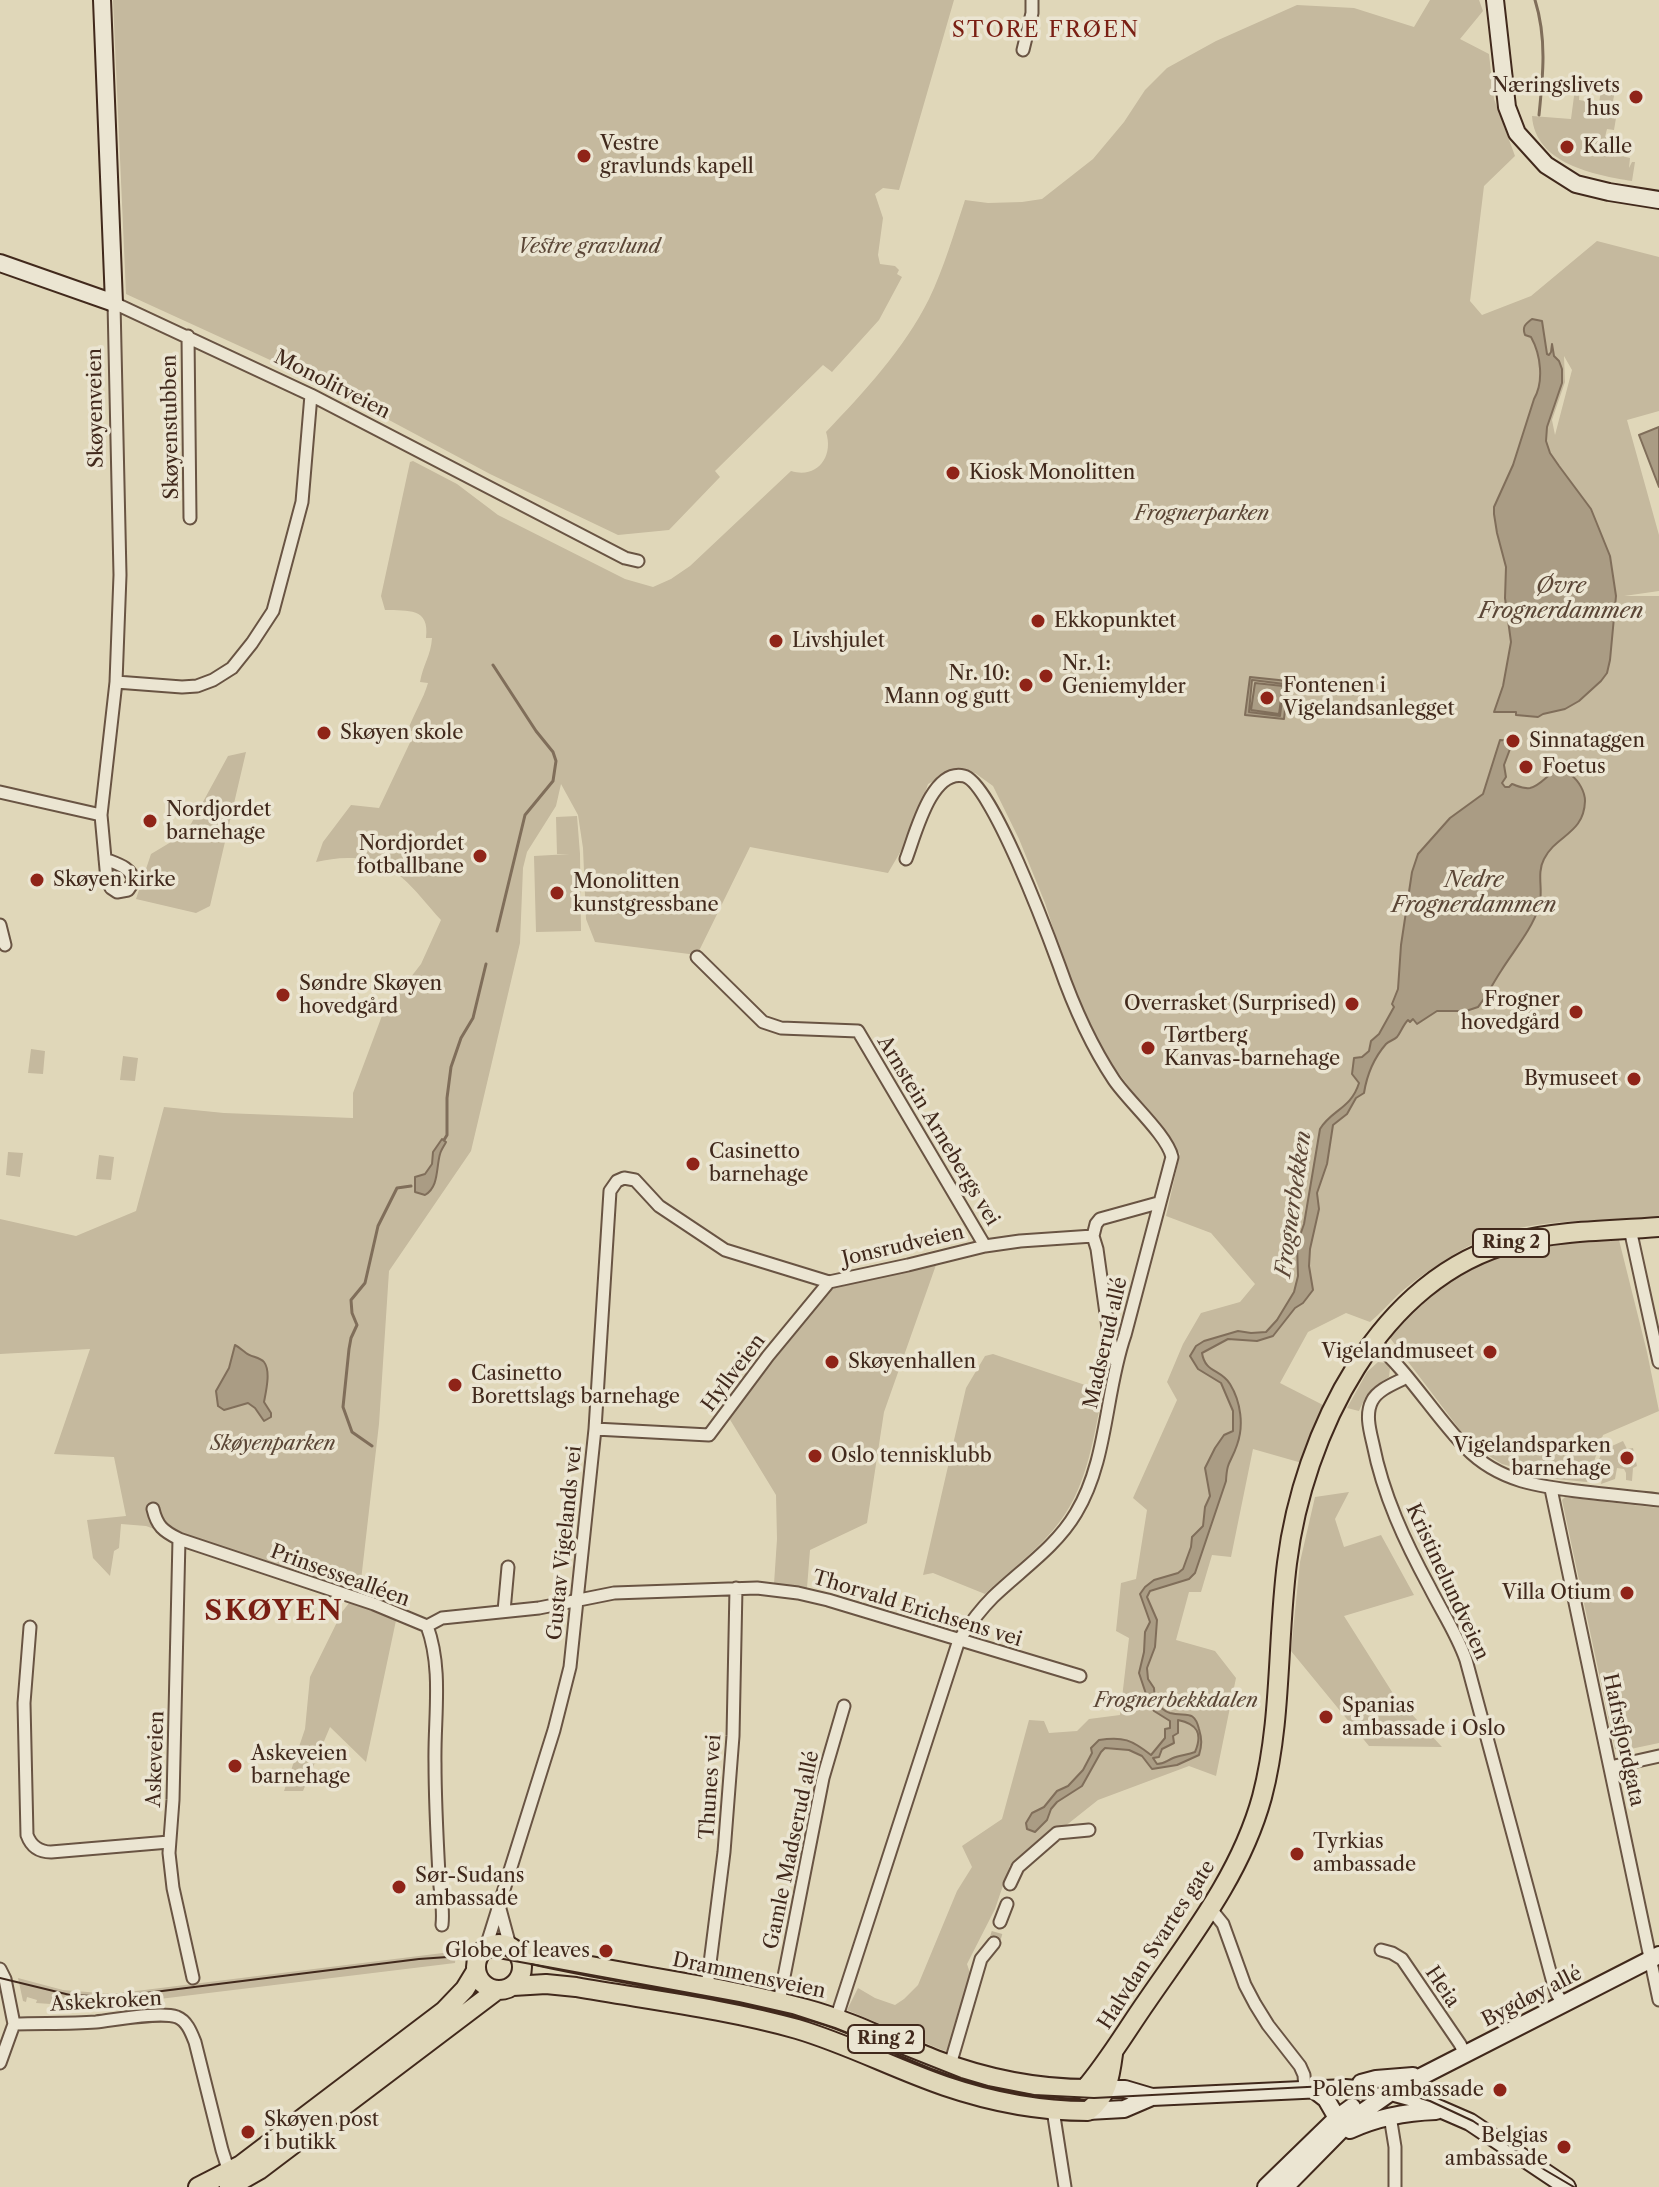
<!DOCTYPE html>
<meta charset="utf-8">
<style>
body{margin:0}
canvas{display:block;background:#e0d7b9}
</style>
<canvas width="1659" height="2187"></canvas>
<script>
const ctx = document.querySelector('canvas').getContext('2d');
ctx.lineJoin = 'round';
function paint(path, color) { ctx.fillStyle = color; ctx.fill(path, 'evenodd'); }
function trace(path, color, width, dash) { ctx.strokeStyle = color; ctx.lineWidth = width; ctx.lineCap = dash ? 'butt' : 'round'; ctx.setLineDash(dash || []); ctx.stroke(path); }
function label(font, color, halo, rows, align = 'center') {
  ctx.font = font + ' "Libre Caslon Text",serif'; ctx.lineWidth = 7; ctx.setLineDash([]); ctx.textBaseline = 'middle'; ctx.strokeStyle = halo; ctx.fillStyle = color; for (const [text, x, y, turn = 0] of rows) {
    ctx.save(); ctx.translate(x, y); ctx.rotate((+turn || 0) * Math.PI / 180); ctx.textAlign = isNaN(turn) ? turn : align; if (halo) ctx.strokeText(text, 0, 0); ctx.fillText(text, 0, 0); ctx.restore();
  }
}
paint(new Path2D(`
 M113,0H954L899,190L883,188L875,194L883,218L878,255L880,264L895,266L899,270L897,274L902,277L879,320L832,372L823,365L715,471L720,477L669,530L618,535L490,474L316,381L126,294Z
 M1430,0H1479L1483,11L1460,39L1489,54L1494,99L1515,156L1484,186L1470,301L1482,315L1531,296L1597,241L1659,257V411L1627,420L1659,535V591L1624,596H1659V1218C1600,1222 1532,1216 1477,1242C1454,1253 1421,1275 1401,1292C1390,1302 1381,1313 1370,1322L1346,1313L1308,1332L1280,1383L1323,1405L1302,1463L1253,1449L1231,1557L1212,1555L1201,1592H1189L1176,1640L1215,1651L1236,1678L1216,1776L1189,1766L1098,1800L1059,1831L1026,1866L1010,1865L995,1909L967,1964L977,1994L957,2053L942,2050L847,2010L858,1988L875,1998L895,2005L904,1999L918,1985L957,1891L972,1867L962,1846L1002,1819L1029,1720L1044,1721L1049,1733L1077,1731L1089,1719L1120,1715L1129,1638L1116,1631L1121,1583L1136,1579L1147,1510L1133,1498L1177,1400L1167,1382L1183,1344L1201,1313L1240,1302L1255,1284L1211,1233L1166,1216L1180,1154L1107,1058L1088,1022L1066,968L1045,903L1019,839L993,786L975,773L953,770L928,784L912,832L888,873L750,847L697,955L595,942L586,919L583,848L578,815L561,784L556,806L527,852L523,868L520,943L471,1151L389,1271L379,1424L360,1589L398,1611L366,1762L330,1727L303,1791H284L305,1729L310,1677L342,1612L360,1589L193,1543L146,1526L121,1524L119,1548L114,1551L110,1576L93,1558L87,1520L126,1516L114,1457L54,1454L90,1349L0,1354V1219L76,1236L136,1211L164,1107L224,1113L353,1118V1093L383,1013L421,964L441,920C413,889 393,856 348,858C337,858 326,860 316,862L323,842L351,805L379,808L415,732L408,730C414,713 423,700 428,683L420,682C423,665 431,655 432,638H426C430,607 408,611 385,610L381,596L410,462L413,461L457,484L498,515L625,579L653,587L671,579L690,566L791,471C817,479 834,457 826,432C864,392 904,349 929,299C944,268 954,233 965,200L988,203L1022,202L1042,199L1093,159L1124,122L1145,90L1167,68L1216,41L1297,5L1354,8L1414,27ZM1564,356L1572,370L1555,435L1552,420L1565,382Z
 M1576,81L1580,82L1579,100L1599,103L1602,84L1616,86L1610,116L1616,118L1614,130L1607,129L1605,137L1614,139L1613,150H1609L1608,156L1613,157V154L1630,158L1629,168L1632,162H1635L1632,181C1595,175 1535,164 1532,116L1571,119Z
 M246,752L210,906L196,913L136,899L151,854L186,833L228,756Z
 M577,816L580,854L581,931L536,932L534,856L570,854H557L556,817Z
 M31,1049L45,1051L43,1074L28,1073Z
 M123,1056L138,1058L135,1081L120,1080Z
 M8,1152L23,1153L20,1177L6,1175Z
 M99,1155L114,1157L111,1180L96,1179Z
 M1619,1240L1647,1352L1659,1411L1603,1435L1587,1482L1556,1479L1502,1464L1481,1451L1463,1434L1390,1338C1402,1323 1416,1310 1430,1298C1494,1242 1538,1244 1619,1240Z
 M936,1265L884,1412L867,1523L810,1550L807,1588L774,1584L777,1539L776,1495L729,1418L830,1289Z
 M993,1354L1103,1391C1094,1435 1088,1483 1061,1520C1041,1548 1010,1570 985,1594L933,1573L923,1575L966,1388L985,1356Z
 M1378,1362L1386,1363L1390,1368L1389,1377C1371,1388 1368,1391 1359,1411L1347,1408L1367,1372Z
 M1623,1441L1627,1449L1633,1448L1637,1466L1633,1468L1632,1481L1626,1480V1473L1624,1469L1617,1468L1615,1479L1601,1484L1603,1474L1597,1464L1603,1450Z
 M1349,1492L1335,1519L1344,1547L1381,1535L1414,1595L1344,1616L1394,1695L1442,1747L1369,1746L1291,1651L1300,1562L1315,1497Z
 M1565,1497L1659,1508V1743L1621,1751L1615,1749L1562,1500Z
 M459,1951L456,1954L455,1963L110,2005V2008L36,2003L37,2000L27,1997L26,2002L23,2001L18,1978L63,1990L112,1994Z`), '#c5b99e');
const water = new Path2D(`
 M1532,319L1542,321L1547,354L1549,355L1551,352L1552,344L1554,356L1559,361L1562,369V383L1547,427L1546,441L1550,453L1559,466L1591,509L1610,556L1616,596L1610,660L1607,673L1601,681L1579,701L1565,709L1543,714L1538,717L1516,715V712H1494L1503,686L1511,642L1505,598L1506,567L1497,533L1494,514V507L1513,465L1534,399C1544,382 1541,355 1531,337L1525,335C1522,327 1525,324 1532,319Z
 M1659,427V487L1639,435Z
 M1250,677L1288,681L1284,719L1245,715ZM1252,680L1284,684L1280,716L1249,712Z
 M1255,683L1283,686L1279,714L1251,710Z
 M1500,740L1513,741L1504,765L1506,777L1502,783L1505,787H1509L1512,784C1518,786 1523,789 1530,788C1546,785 1554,759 1571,775C1579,781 1585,792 1585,801C1584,834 1556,835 1544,859C1536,874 1544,891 1539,907C1531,931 1514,950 1501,971C1493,983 1487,996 1478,1007L1466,1011H1437L1417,1024L1413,1019L1410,1022L1408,1020C1403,1025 1401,1032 1397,1037C1394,1040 1389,1041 1386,1044C1373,1059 1367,1074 1364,1093L1356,1098L1347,1114L1333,1125L1327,1164L1317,1193L1319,1209L1310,1249L1309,1266L1313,1290L1303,1303L1295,1308L1273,1336L1257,1341L1228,1339L1202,1353C1205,1373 1221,1369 1230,1384C1241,1402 1244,1426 1237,1445C1231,1463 1227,1460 1226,1481L1195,1573L1189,1579L1150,1591L1147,1597L1157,1620L1155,1647L1147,1668L1148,1679L1154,1688L1155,1701C1159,1706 1163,1711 1170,1713C1186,1717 1194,1709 1199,1729C1202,1739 1202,1745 1199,1755L1177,1765L1152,1769L1142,1756L1129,1750L1105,1748L1101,1752L1082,1786L1057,1802L1051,1809L1047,1820L1035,1832L1027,1829L1026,1823L1032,1813L1044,1807L1057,1791L1068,1786L1083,1770L1092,1753L1091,1748L1099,1740C1123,1736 1132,1740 1151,1755L1165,1738V1729L1170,1728V1721L1154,1711L1147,1697L1139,1673L1144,1652L1145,1632L1150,1622L1140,1594L1145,1587L1154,1580L1178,1573L1183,1569L1191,1547L1192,1537L1203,1526L1205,1507L1210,1496L1205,1468L1215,1448L1224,1435L1233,1431V1411L1221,1383L1198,1369L1190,1356L1196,1346L1204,1341L1238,1331L1251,1333L1266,1332L1277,1320L1294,1292L1298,1276L1297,1244L1304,1224L1320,1129C1331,1110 1351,1109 1359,1083L1352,1074L1354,1058L1362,1057L1369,1051L1371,1041L1379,1034L1394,1007L1392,1004L1398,989L1401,945L1412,872L1418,854L1450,818L1483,794ZM1178,1720C1197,1724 1203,1733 1195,1752C1187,1755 1180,1755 1173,1758C1166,1761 1164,1764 1157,1764L1153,1758L1159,1757L1162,1749L1174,1743L1173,1736L1178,1733Z
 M442,1139L446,1142C444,1146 441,1150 440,1154C436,1168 439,1187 425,1195L415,1192V1177L425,1174L432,1164L433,1152Z
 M235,1345C239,1347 242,1350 246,1353C251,1357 260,1357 264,1362C271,1371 266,1391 264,1402L271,1413V1417L264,1421L255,1408L248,1403L224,1410L218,1406L216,1391L229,1368Z`);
paint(water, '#aa9c84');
trace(water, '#806e5a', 2);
trace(new Path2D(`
 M1535,0C1547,38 1543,76 1539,115
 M493,665L536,731L553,752L556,761L553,781L525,815L497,931
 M444,1140L447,1135V1098L451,1067L461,1038L473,1018L486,964
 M372,1446L352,1432L343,1407L349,1349L351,1338L357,1325L352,1313L351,1300L365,1283L378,1226L397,1188L411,1186`), '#806e5a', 3);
trace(new Path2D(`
 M994,1943L1000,1922`), '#c0b49a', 11, [11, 5.5]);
const street = new Path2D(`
 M1023,50L1032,13V0
 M188,336L190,518
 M116,682L182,687L197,686L213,680L232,668L252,643L273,611L302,502L311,395
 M0,792L101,815
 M105,859C117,864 131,867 134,881L128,890L117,892L111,888L107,880L101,815L116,682L120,575L114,303L311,395L625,558L638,561
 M0,925L5,945
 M697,957L763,1022L781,1028L858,1031L985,1246
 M1630,1229L1659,1362
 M1093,1236L1097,1249L1108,1328L1115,1360
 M1373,1341C1409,1372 1433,1414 1466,1448C1499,1482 1541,1487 1585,1492C1610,1495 1634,1497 1659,1500
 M1407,1377C1396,1383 1378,1389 1372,1401C1365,1414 1370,1431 1373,1444C1383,1495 1405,1542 1430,1588C1442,1612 1457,1634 1466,1660L1552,1979L1557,1994L1563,2004
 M595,1429L709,1435L768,1356L829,1282
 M1551,1489L1659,2000
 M153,1509C157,1526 163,1531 179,1539L374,1604L427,1626C443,1669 434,1718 435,1763C435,1800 437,1838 439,1875C440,1893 444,1907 442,1925
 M179,1539L173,1800L169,1853L173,1888L193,1978
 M504,1611L508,1567
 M427,1626L442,1618L539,1608L614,1593L757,1588L798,1593L828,1600L1080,1676
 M30,1627L24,1703L27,1835C31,1846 39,1852 51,1852L169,1842
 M1610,1767L1659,1756
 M1010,1884L1018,1867L1057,1833L1089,1830
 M1210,1908L1223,1924L1245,1985L1255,2004L1268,2025L1300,2066L1304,2075L1305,2090
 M500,1909L510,1946
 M1000,1922L1007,1904
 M486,1947L554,1730L570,1667L595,1429L610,1191L617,1181L624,1178L635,1180L659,1206L725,1250L829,1282L908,1265L985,1246L1020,1241L1093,1236L1096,1224L1100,1219L1158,1203
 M1381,1950L1392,1953L1402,1959L1460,2044L1465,2054
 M0,1969L5,1979L14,2024L0,2063
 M707,1987L724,1852L733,1736L736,1588
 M779,2002L823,1778L844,1706
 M836,2019L959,1640C969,1625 980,1610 993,1597C1021,1570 1056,1547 1076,1513C1108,1460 1105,1392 1125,1335L1172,1157C1167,1135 1129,1102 1114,1080C1090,1044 1073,1005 1059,965C1048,935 991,782 964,776C931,768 915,836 906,859
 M14,2024C41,2023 69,2024 96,2022C115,2020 160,2011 177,2017C187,2021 191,2032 195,2042L222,2150L229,2172
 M950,2065L981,1959L994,1943
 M1053,2110L1065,2187
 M1390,2116L1395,2147V2187`);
const secondary = new Path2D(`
 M1495,0L1507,107L1517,133L1546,165L1576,184L1609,192L1659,200
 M0,263L114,303L102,0
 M1361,2083L1376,2079L1413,2076
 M1107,2089H1125L1152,2097L1345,2088L1391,2092L1417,2099L1470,2122L1567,2187
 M1313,2089L1326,2099L1337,2118
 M1088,2111L1124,2109L1152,2097
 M1350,2130C1378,2117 1406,2112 1436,2111
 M1266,2187L1337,2118L1352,2107
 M1285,2187L1350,2121L1391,2092L1659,1955`);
const primary = new Path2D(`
 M476 1967a23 23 0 1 1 46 0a23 23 0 1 1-46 0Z
 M515,1950C611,1974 711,1983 806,2009C851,2021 893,2043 936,2060C989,2080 1040,2090 1096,2089
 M513,1986L546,1984L576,1987C650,2000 726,2009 797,2029C848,2044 895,2069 945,2086C992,2102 1039,2111 1088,2111C1107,2097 1110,2077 1113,2054
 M1084,2090C1108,2062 1126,2031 1147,2001C1191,1937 1241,1874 1262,1797C1282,1721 1277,1641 1287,1563C1303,1435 1379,1276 1515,1242C1562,1230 1611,1231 1659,1227
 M198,2187L241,2165L444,2011L465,1989L476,1971
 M229,2187L259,2170L497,1990`);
trace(street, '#695443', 15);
trace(secondary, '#41291c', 20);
trace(primary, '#41291c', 22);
trace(street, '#ebe5d2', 11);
trace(secondary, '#ebe5d2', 16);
trace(primary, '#e0d7b9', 18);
trace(new Path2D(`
 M0,1978L70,1995L114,1997L419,1959L462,1956L498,1958L739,2002L792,2014L835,2028L961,2078L988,2086L1034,2095L1094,2098L1346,2085L1392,2089L1430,2101L1473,2121L1545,2170L1574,2187`), '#41291c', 2);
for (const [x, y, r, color] of [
 [1636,97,8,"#8f2418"],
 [1567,147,8,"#8f2418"],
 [584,156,8,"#8f2418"],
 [953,473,8,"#8f2418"],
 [1038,621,8,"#8f2418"],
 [776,641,8,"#8f2418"],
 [1046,676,8,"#8f2418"],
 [1026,685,8,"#8f2418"],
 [1267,698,8,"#8f2418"],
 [324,733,8,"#8f2418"],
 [1513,741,8,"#8f2418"],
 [1526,767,8,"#8f2418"],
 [150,821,8,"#8f2418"],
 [480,856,8,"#8f2418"],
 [37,880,8,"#8f2418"],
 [557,893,8,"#8f2418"],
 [283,995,8,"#8f2418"],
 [1352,1004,8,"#8f2418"],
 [1576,1012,8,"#8f2418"],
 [1148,1048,8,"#8f2418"],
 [1634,1079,8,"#8f2418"],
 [693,1164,8,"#8f2418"],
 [1490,1352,8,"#8f2418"],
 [832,1362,8,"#8f2418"],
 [455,1385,8,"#8f2418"],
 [815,1456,8,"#8f2418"],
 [1627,1458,8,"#8f2418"],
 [1627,1593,8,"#8f2418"],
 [1326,1717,8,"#8f2418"],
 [235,1766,8,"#8f2418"],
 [1297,1854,8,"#8f2418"],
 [399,1887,8,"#8f2418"],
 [606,1951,8,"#8f2418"],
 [1500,2090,8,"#8f2418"],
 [248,2132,8,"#8f2418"],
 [1564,2147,8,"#8f2418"]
]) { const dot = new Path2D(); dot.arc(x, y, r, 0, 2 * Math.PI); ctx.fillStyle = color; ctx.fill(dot); trace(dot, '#ebe5d2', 3); }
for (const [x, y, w] of [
 [1511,1243,76],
 [886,2039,76]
]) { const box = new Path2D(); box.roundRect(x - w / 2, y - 14, w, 28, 6); ctx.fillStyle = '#ebe5d2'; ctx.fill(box); trace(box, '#41291c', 2); }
label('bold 18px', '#41291c', null, [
 ["Ring 2",1511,1243],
 ["Ring 2",886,2039]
]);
label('20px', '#41291c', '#ebe5d2', [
 ["Næringslivets",1620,86,"right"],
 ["hus",1620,109,"right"],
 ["Vestre",600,144],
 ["gravlunds kapell",600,167],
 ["Kalle",1583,147],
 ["Kiosk Monolitten",969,473],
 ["Ekkopunktet",1054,621],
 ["Livshjulet",792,641],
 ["Nr. 1:",1062,664],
 ["Geniemylder",1062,687],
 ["Nr. 10:",1010,674,"right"],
 ["Mann og gutt",1010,697,"right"],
 ["Fontenen i",1283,686],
 ["Vigelandsanlegget",1283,709],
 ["Skøyen skole",340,733],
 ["Sinnataggen",1529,741],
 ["Foetus",1542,767],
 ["Nordjordet",166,810],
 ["barnehage",166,833],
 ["Nordjordet",464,844,"right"],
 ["fotballbane",464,867,"right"],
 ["Skøyen kirke",53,880],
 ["Monolitten",573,882],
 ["kunstgressbane",573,905],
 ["Søndre Skøyen",299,984],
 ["hovedgård",299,1007],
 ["Frogner",1560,1000,"right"],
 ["hovedgård",1560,1023,"right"],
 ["Overrasket (Surprised)",1336,1004,"right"],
 ["Tørtberg",1164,1036],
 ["Kanvas-barnehage",1164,1059],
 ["Bymuseet",1618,1079,"right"],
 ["Casinetto",709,1152],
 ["barnehage",709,1175],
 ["Vigelandmuseet",1474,1352,"right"],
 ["Skøyenhallen",848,1362],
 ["Casinetto",471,1374],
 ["Borettslags barnehage",471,1397],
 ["Vigelandsparken",1611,1446,"right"],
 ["barnehage",1611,1469,"right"],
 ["Oslo tennisklubb",831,1456],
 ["Villa Otium",1611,1593,"right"],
 ["Spanias",1342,1706],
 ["ambassade i Oslo",1342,1729],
 ["Askeveien",251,1754],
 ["barnehage",251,1777],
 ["Tyrkias",1313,1842],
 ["ambassade",1313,1865],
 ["Sør-Sudans",415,1876],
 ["ambassade",415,1899],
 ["Globe of leaves",590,1951,"right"],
 ["Polens ambassade",1484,2090,"right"],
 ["Skøyen post",264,2120],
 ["i butikk",264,2143],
 ["Belgias",1548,2136,"right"],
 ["ambassade",1548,2159,"right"]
], 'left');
label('italic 20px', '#5b4636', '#ebe5d2', [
 ["Vestre gravlund",589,247],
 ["Frognerparken",1202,514],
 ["Skøyenparken",273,1444],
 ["Frognerbekkdalen",1176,1701]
]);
label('20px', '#41291c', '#ebe5d2', [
 ["Monolitveien",332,385,27],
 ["Skøyenveien",96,408,-91],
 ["Skøyenstubben",171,427,-91],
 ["Arnstein Arnebergs vei",938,1131,59],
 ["Jonsrudveien",903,1246,-13],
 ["Madserud allé",1106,1343,-77],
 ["Hyllveien",734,1373,-53],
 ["Gustav Vigelands vei",565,1543,-84],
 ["Prinsessealléen",340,1576,20],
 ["Kristinelundveien",1447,1582,65],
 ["Thorvald Erichsens vei",917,1609,17],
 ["Hafrsfjordgata",1623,1740,78],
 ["Askeveien",156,1759,-88],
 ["Thunes vei",711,1787,-86],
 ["Gamle Madserud allé",792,1850,-78],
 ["Halvdan Svartes gate",1157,1945,-57],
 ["Drammensveien",749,1976,12],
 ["Heia",1442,1987,56],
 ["Bygdøy allé",1532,1997,-27],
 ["Askekroken",106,2002,-3]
]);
ctx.letterSpacing = '2px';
label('22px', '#7a1f14', '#ebe5d2', [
 ["STORE FRØEN",1046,31]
]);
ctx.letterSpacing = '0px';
label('italic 22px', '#5b4636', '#ebe5d2', [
 ["Øvre",1561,587],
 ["Frognerdammen",1561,612],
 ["Nedre",1474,881],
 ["Frognerdammen",1474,906],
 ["Frognerbekken",1294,1204,-82]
]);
ctx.letterSpacing = '2px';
label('bold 28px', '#7a1f14', '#ebe5d2', [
 ["SKØYEN",274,1612]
]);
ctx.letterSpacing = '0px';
</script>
